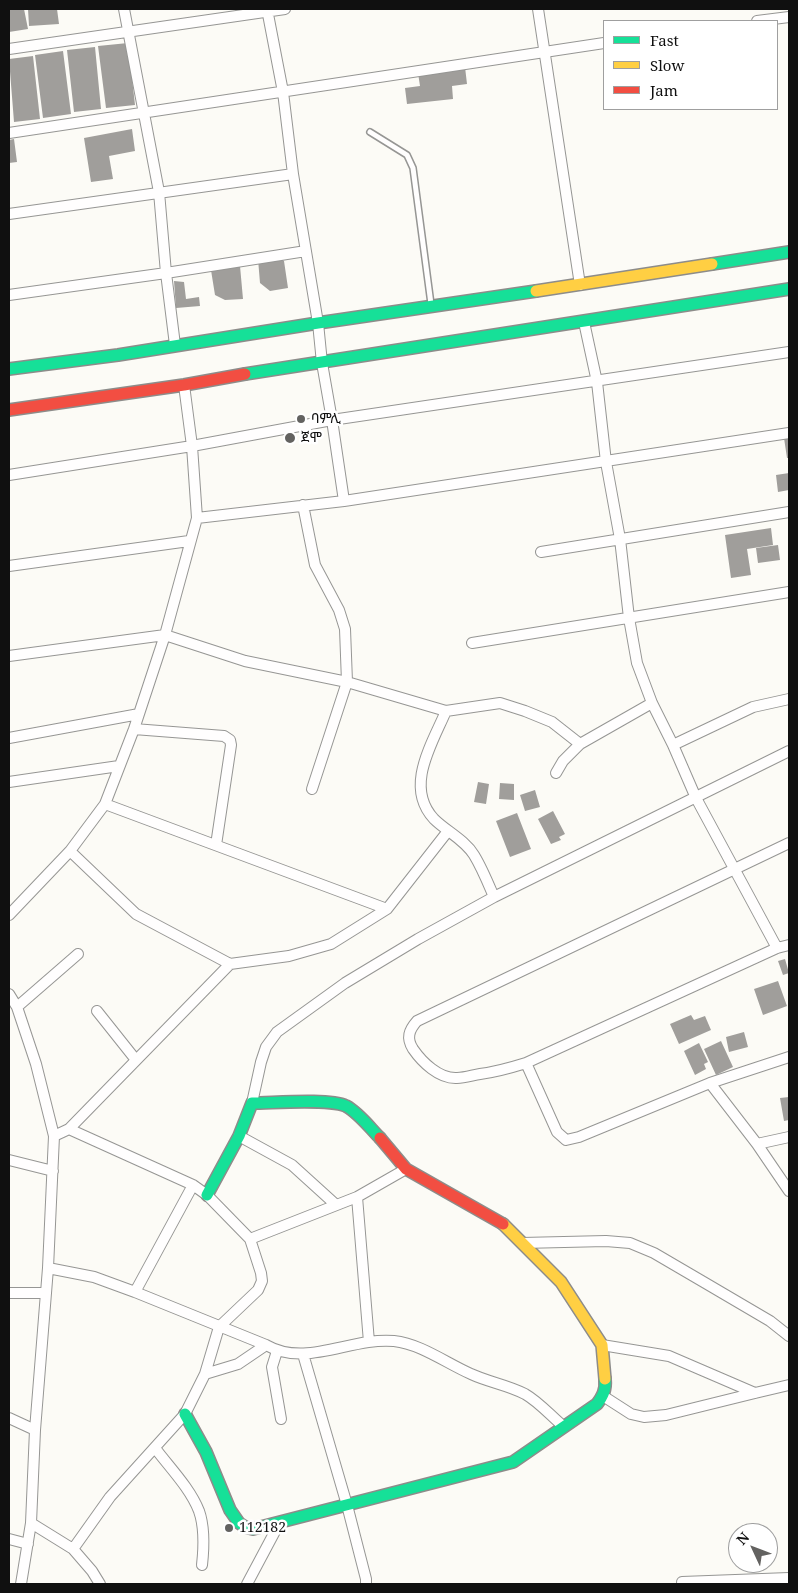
<!DOCTYPE html>
<meta charset="utf-8">
<style>
body{margin:0}
#map{position:relative;width:798px;height:1593px;overflow:hidden;background:#fcfbf6;font-family:"Noto Serif",serif}
canvas{display:block}
.frame{position:absolute;inset:0;border:10px solid #101010;pointer-events:none}
.legend{position:absolute;left:603px;top:20px;width:175px;height:90px;box-sizing:border-box;background:#fff;border:1px solid #9f9f9f;margin:0;padding:6px 9px;list-style:none;font-size:15px;color:#101010}
.legend li{display:flex;align-items:center;gap:10px;height:25px}
.legend b{width:25px;border:1px solid #9f9f9f}
.north{position:absolute;left:728px;top:1523px;width:50px;height:50px;box-sizing:border-box;background:#fff;border:1px solid #9f9f9f;border-radius:50%;rotate:313deg;font-size:14px;font-weight:700;line-height:20px;text-align:center;color:#101010}
.north::after{content:'';display:block;margin:auto;width:18px;height:22px;background:#636260;clip-path:polygon(50% 0,100% 100%,50% 72%,0 100%)}
</style>
<div id="map">
<canvas width="798" height="1593"></canvas>
<div class="frame"></div>
<ul class="legend">
<li><b style="height:6px;background:#16e098"></b>Fast</li>
<li><b style="height:6px;background:#ffcf43"></b>Slow</li>
<li><b style="height:6px;background:#f24e42"></b>Jam</li>
</ul>
<div class="north">N</div>
</div>
<script>
const ctx = document.querySelector('canvas').getContext('2d');
ctx.lineJoin = 'round';
function paint(path, color) { ctx.fillStyle = color; ctx.fill(path, 'evenodd'); }
function trace(path, color, width, dash) { ctx.strokeStyle = color; ctx.lineWidth = width; ctx.lineCap = dash ? 'butt' : 'round'; ctx.setLineDash(dash || []); ctx.stroke(path); }
function label(font, color, halo, rows, align = 'center') {
  ctx.font = font + ' "Noto Serif","Noto Sans Ethiopic",serif'; ctx.lineWidth = 5; ctx.setLineDash([]); ctx.textBaseline = 'middle'; ctx.strokeStyle = halo; ctx.fillStyle = color; for (const [text, x, y, turn = 0] of rows) {
    ctx.save(); ctx.translate(x, y); ctx.rotate((+turn || 0) * Math.PI / 180); ctx.textAlign = isNaN(turn) ? turn : align; if (halo) ctx.strokeText(text, 0, 0); ctx.fillText(text, 0, 0); ctx.restore();
  }
}
paint(new Path2D(`
 M9,9H24L28,29L9,32Z
 M28,9H57L59,24L29,26Z
 M128,43L135,105L106,108L98,46Z
 M95,47L101,109L74,112L67,50Z
 M63,51L71,114L43,118L35,55Z
 M33,56L40,119L14,122L9,59Z
 M465,67L467,84L452,86L453,99L407,104L405,88L420,86L418,73Z
 M132,129L135,151L109,156L113,179L91,182L84,138Z
 M14,139L17,162L9,163V140Z
 M272,253L284,261L288,288L270,291L260,283L258,259Z
 M228,260L240,266L243,299L225,300L215,295L210,264Z
 M174,281L184,282L186,299L199,297L200,306L176,308Z
 M789,437V458H787L784,438Z
 M789,473V490L778,492L776,475Z
 M771,528L773,545L747,549L751,575L731,578L725,535Z
 M778,545L780,560L758,563L756,548Z
 M478,782L489,784L486,804L474,802Z
 M500,783L514,784V800L499,799Z
 M535,790L540,807L525,811L520,795Z
 M553,811L565,834L559,837L561,840L551,844L538,819Z
 M517,813L531,849L510,857L496,821Z
 M785,959L789,973L783,975L778,961Z
 M778,981L787,1006L763,1015L754,989Z
 M691,1015L694,1020L705,1016L711,1030L679,1044L670,1024Z
 M744,1032L748,1047L729,1052L726,1037Z
 M721,1041L733,1067L716,1075L704,1049Z
 M699,1043L708,1062L704,1064L706,1069L695,1075L684,1051Z
 M789,1097V1120L784,1121L780,1098Z`), '#a09e9b');
const lane = new Path2D(`
 M370,132L407,155L413,168L431,304`);
const street = new Path2D(`
 M124,9L159,192L166,273L175,345
 M267,9L283,92L293,174L318,323L322,363L332,420L344,501
 M538,9L580,285
 M757,21L789,17
 M9,49L285,9
 M9,133L604,43
 M9,214L293,174
 M9,295L166,273L306,251
 M584,322L597,382L606,462L620,539L629,618L637,663L652,703L673,745L696,798L777,948
 M9,475L192,446L332,420L789,352
 M303,505L315,565L339,610L345,629L347,682L312,789
 M197,518L344,501L789,433
 M541,552L789,512
 M9,566L189,541
 M472,643L789,592
 M9,656L165,635L245,661L347,682L446,711L500,703L525,711L552,722L580,744L652,703
 M446,711C432,744 404,787 434,819C446,831 465,840 474,855C482,868 488,883 494,897
 M134,729L224,736L230,740L231,745L216,845
 M9,738L139,714
 M673,745L753,707L789,699
 M556,773L563,761L580,744
 M9,782L119,766
 M105,804L387,909
 M789,843L417,1021C409,1030 406,1038 413,1049C422,1062 439,1079 457,1078C465,1078 473,1075 480,1074C496,1072 510,1068 526,1063L777,948L789,945
 M70,851L136,914L230,964
 M9,915L70,851L105,804L134,729L165,635L197,518L192,446L184,385
 M9,994L17,1007L36,1064L54,1136L48,1268L35,1430L31,1523L21,1584
 M17,1007L78,954
 M97,1011L136,1060
 M526,1063L557,1132L566,1140L579,1137L710,1083L789,1057
 M710,1083L757,1144L789,1191
 M252,1103L261,1062L266,1047L277,1032L345,983L418,939L494,897L789,751
 M69,1129L193,1185L207,1195L250,1239L261,1273L262,1281L258,1290L219,1327L205,1374L185,1414L110,1497L73,1549
 M54,1136L69,1129L230,964L289,956L331,944L387,909L448,831
 M239,1136L292,1165L335,1204
 M757,1144L789,1137
 M9,1160L53,1171
 M357,1197L369,1342
 M250,1239L357,1197L406,1169
 M522,1243L606,1241L630,1243L654,1253L707,1284L770,1321L789,1336
 M48,1268L94,1277L135,1292L266,1345C306,1368 351,1337 394,1341C421,1344 446,1363 471,1374C488,1382 508,1385 525,1394C539,1402 551,1416 563,1426
 M135,1292L193,1185
 M9,1293H45
 M602,1345L669,1356L755,1393
 M277,1351L272,1367L281,1419
 M303,1354L347,1505L366,1579V1584
 M205,1374L238,1364L266,1345
 M603,1396L631,1414L644,1417L666,1415L755,1393L789,1385
 M9,1418L35,1430
 M155,1448C170,1468 190,1488 199,1511C205,1528 204,1547 202,1565
 M31,1523L73,1549L92,1571L100,1584
 M9,1539L28,1544
 M682,1582L789,1578
 M247,1584L280,1522`);
const fast = new Path2D(`
 M712,264L789,252
 M9,369L118,355L318,323L536,291
 M245,374L789,289
 M207,1195L239,1136L252,1103C273,1103 329,1098 346,1106C359,1113 370,1128 380,1138
 M185,1414L206,1452L230,1510L239,1523L245,1527L253,1529L513,1462L597,1404C603,1396 606,1390 605,1379`);
const slow = new Path2D(`
 M536,291L712,264
 M503,1224L561,1282L602,1345L605,1379`);
const jam = new Path2D(`
 M9,410L184,385L245,374
 M380,1138L406,1169L503,1224`);
trace(lane, '#969694', 8);
trace(street, '#969694', 12);
trace(fast, '#8d8c8a', 14);
trace(slow, '#8d8c8a', 14);
trace(jam, '#8d8c8a', 14);
trace(lane, '#fffefe', 5);
trace(street, '#fffefe', 10);
trace(fast, '#16e098', 11);
trace(slow, '#ffcf43', 11);
trace(jam, '#f24e42', 11);
for (const [x, y, r, color] of [
 [301,419,5,"#636260"],
 [290,438,6,"#636260"],
 [229,1528,5,"#636260"]
]) { const dot = new Path2D(); dot.arc(x, y, r, 0, 2 * Math.PI); ctx.fillStyle = color; ctx.fill(dot); trace(dot, '#fff', 2); }
label('14px', '#101010', '#fff', [
 ["ባምሊ",311,419],
 ["ጀሞ",301,438],
 ["112182",239,1528]
], 'left');
</script>
